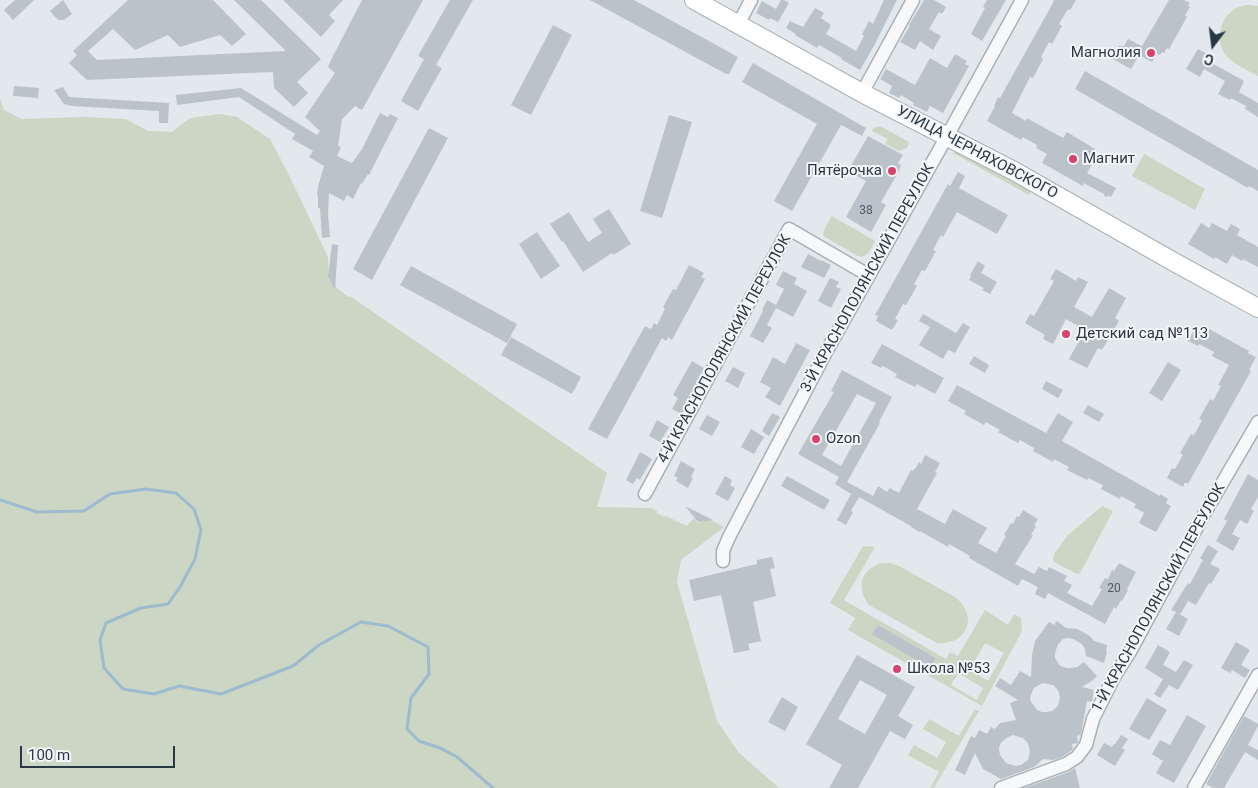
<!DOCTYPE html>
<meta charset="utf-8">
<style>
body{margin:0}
#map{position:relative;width:1258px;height:788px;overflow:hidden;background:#e3e8ec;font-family:Roboto,sans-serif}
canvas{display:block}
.north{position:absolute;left:1188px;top:20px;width:50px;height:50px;-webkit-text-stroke:4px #f3f6f9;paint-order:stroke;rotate:195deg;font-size:14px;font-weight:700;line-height:20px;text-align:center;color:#2a3846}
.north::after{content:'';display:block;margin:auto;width:18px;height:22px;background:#2a3846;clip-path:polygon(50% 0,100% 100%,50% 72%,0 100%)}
.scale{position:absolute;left:20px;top:746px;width:155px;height:22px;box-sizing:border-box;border:2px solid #2a3846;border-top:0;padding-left:6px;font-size:15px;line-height:18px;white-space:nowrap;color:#2a3846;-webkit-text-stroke:4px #f3f6f9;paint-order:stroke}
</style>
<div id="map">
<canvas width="1258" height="788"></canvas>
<div class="north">С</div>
<div class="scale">100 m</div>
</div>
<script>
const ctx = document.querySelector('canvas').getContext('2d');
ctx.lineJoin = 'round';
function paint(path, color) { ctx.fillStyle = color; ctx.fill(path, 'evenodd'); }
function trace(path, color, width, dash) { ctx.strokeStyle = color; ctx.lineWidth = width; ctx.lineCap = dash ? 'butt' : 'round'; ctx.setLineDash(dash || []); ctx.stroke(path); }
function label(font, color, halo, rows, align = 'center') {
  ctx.font = font + ' Roboto,sans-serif'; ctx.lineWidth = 4; ctx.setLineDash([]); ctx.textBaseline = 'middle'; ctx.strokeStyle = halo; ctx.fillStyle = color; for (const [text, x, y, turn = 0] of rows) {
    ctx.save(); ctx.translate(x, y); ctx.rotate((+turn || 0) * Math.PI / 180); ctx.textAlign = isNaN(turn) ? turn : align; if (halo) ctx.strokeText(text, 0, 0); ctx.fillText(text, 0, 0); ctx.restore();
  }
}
paint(new Path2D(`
 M1250,5L1258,6V76C1247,70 1233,64 1225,54C1215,40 1220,18 1235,9C1239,6 1244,5 1250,5Z
 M0,98L4,110L22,119L84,117L126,119L148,131L172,132L190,118L219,114L237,117L270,139L288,173L328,257L329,279L331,283L348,297L350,296L607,473L597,507L652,508L657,511V513L665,517L666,516L687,526L694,518L698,523L703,522L706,517L724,527L681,560L677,582L717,721L739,753L779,788H0Z
 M880,126L909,142L907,148L899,151L885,144L888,139L872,131L874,128Z
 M958,150L1032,190L1029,195L953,153Z
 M1144,154L1205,189L1195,210L1132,176Z
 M832,216L875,241C871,248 868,259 858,256L825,237L823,235L824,230Z
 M1102,506L1113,511L1080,573L1077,574L1054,562L1053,560L1054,554L1068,535Z
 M863,546L875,547L844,600L946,659L950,652L958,656L985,610L1008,625L1014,614L1021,618L1022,631L982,706L848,630L855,618L830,603ZM878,625L936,658L930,667L873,634ZM985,643L1004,653L988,681L970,670ZM958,673L983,688L977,700L951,685Z
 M881,563H890L899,566L955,597C979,616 968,645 937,643L869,605C856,587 860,571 881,563Z
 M975,709L979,711L934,788H930L939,772L908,755L914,745L937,758L946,742L923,729L929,719L959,736Z`), '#cbd6c4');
trace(new Path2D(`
 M0,500L37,512L84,511L110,494L146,489L176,493L194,509L201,530L195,559L180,587L168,604L141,608L106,623L100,640L104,668L123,689L154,694L179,686L221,694L293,666L319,645L361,622L388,626L428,647L429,674L411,698L407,729L419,741L440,748L457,757L493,788`), '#9dbbce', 3);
paint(new Path2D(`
 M15,0H34L13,20L4,10Z
 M63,0L72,14L64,20H58L50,11Z
 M128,0H213L246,34L232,46L220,35L180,47L168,35L135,50L113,29L88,51L97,60L286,51L234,0H261L321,59L297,82L308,93L294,107L274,88L273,72L87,80L69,63L77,55L73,51Z
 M283,0H343L329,15L335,21L321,37Z
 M362,0H423L362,110L355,106L342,119L338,146L341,147L337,156L352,163L362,149L380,113L388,117L390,114L398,118L369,175L368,174L362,184L361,183L353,199L347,195L344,201L329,193L328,215L330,237L322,238L320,208H318V196L317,195L318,186L324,166L309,157L313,151L292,139L295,134L239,97L177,105L176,95L241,88L317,135L320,131L305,117L335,73L328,67L331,60Z
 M450,0H473L436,65L442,68L418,111L401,101L424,59L418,56Z
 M590,0H634L738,57L729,74H726Z
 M781,0H784L789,3L778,22L770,18L769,20L756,13L762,1L776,9Z
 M884,0H897L875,44L860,70L841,59L842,58L819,45L817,48L795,35L796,34L786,28L790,21L803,27L815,8L824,13L821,18L831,25L826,34L856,51L864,36L862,34L869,21L873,24Z
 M924,0H934L946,7L942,14L939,12L929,29L941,36L933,50L920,41L915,50L900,42L910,26L909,25Z
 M987,0H1006L982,41L971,34L985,8L983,7Z
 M1053,0H1076L1070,10L1068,9L1059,24L1062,26L1052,44L1049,42L1041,57L1043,59L1033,78L1030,77L1012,113L1026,121L1027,118L1063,138L1067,132L1095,149L1094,152L1096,153L1095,155L1097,156L1087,173L1116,188L1111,197L1109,196L1105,197L1104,194L1084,183L1083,186L1042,163L1047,154L1036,148L1037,145L1023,137L1021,140L987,121L995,106H994L998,97L1000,98L1054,1Z
 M1169,0H1184L1190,3L1188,6L1190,7L1185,15L1187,17L1169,49L1167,48L1164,53L1162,52L1160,55L1157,54L1152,62L1139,55L1131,69L1111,58L1117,48L1119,46H1124L1128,39L1142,46Z
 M553,25L572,35L531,115L511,105Z
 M1198,49L1211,56L1208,61L1244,81L1239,92L1258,103V117L1245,109L1246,106L1231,98L1230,100L1218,94L1225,81L1204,69L1200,77L1186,69Z
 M955,54L967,61L965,64L969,66L943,113L930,106L927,112L913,105L914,103L901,95L899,98L889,93L892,86L880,79L886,69L915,85L930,58L947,68Z
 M753,63L866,128L862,136L841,125L792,211L774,201L817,124L742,82Z
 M1085,71L1258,170V191L1249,186L1248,188L1075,89Z
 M14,86L39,88L38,98L13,96Z
 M63,87L69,97L169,103L168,123H159V111L72,106L64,104L54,90Z
 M669,115L692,122L662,218L640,211Z
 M429,128L448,138L372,280L353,269Z
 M868,136L903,155L898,163L901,165L899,171L881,202L886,205L871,232L846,217L866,181L848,171Z
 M958,172L965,176L959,188L1008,215L997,234L957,212L943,237L941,235L933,250L936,251L925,271L922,270L914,284L917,286L906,305L903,304L895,319L898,320L892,330L876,321L878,316L875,315L948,184L950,186Z
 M609,209L631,244L613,255L612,253L583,272L563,241L562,242L550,224L569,212L588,242L602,233L593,219Z
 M1201,223L1209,228L1212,223L1227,231L1231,224L1240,229L1237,235L1258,247V267L1243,259L1242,261L1232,255L1227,264L1215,257L1214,259L1188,244Z
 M537,232L560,266L541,279L519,244Z
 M332,244L338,245L335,290L328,277Z
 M808,254L821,261V260L831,265L824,278L801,267Z
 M978,261L985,266L981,273L997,282L990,294L982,290L984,288L969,280L971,276L970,275Z
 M689,265L704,273L701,277L705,279L672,340L668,337L666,341L662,338L607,439L588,429L645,326L651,329L654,323L657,325L665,309L663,307L673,289L676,290Z
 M411,266L517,324L507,343L400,285Z
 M1056,269L1076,281L1078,277L1088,282L1074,307L1092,317L1109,288L1126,298L1115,318L1119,321L1102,350L1098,348L1087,368L1069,359L1085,330L1066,319L1053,344L1043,339L1045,335L1025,323L1030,314L1034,316L1045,297L1054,281L1050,279Z
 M783,271L797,278L794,284L807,291L793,317L776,308L767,325L772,328L763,343L750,336L763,311L762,310L767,300L776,305L784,289L776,285Z
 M830,278L839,282L836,287L841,289L831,308L818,301Z
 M923,314L956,333L963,323L970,327L955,353L948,350L943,359L919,345L930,327L919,321Z
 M1202,325L1249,351L1248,353L1256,357L1249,370L1251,371L1188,484L1185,482L1183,487L1167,478L1172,468L1175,469L1183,455L1180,453L1191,434L1194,435L1198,428L1202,420L1199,419L1210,399L1213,401L1221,386L1218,385L1229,365L1212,356L1214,352L1199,344L1198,346L1188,341L1196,326L1200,328Z
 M511,337L581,377L572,394L501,355Z
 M796,343L810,350L780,406L765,397L771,388L760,382L773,357L785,364Z
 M882,344L944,378L935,394L917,384L915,387L895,377L897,374L883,366L881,368L871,363Z
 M974,356L989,365L985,373L969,364Z
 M692,361L704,368L680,413L672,409L678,398L673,395Z
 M1168,362L1181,370L1162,401L1149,393Z
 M733,367L745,373L738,388L725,381Z
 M842,370L892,397L879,422L880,423L847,482L873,496L878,486L887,492L890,488L899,493L911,470L913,471L915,468H916L919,462L921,464L925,455L940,463L935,472L937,473L917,509L945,524L953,509L987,528L978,543L996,553L1006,536L1004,535L1011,523L1013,524L1017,516L1019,517L1023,510L1038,519L1034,525L1036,526L1031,535H1033L1015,564L1034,574L1039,567L1047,571L1049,567L1067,576L1064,581L1072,585L1067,593L1092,606L1102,589L1099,588L1105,578L1108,579L1112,570L1114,571L1119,563L1136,572L1127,589L1128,590L1122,601L1121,600L1116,609L1114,607L1105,624L1048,593L1045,599L1035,594L1038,587L1022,579L1018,586L969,558L970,556L949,544L948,547L920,531L919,532L916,530L911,527V526L859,497L851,511L853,512L846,525L837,520L851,494L835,484L839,477L798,454L834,392L831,391ZM857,394L876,403L841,466L822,455Z
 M1046,381L1063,390L1058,398L1042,389Z
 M957,385L1046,433L1058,413L1073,422L1062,441L1160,496V494L1168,499L1166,503L1171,506L1156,532L1139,523L1144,513L1134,507L1136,504L1121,496L1120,499L1101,489L1103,485L1096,482L1089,478L1087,480L1067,470L1069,467L1054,459L1053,462L1033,451L1034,448L1020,440L1018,443L998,432L1000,430L986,422L984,425L964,414L966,411L948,401Z
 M1088,405L1104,414L1099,422L1083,413Z
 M772,413L780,417L769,436L762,431Z
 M707,415L720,422L712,436L699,429Z
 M657,420L669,427L660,442L649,436Z
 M751,429L764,437L754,454L741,447Z
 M640,452L652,459L640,480L637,478L633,484L626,480Z
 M681,461L695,469L691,477L693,478L688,488L676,481L678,478L674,476Z
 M1248,474L1258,480V497L1251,509L1254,511L1247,524L1240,520L1232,534L1240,538L1233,551L1216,541L1227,521L1224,519Z
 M725,476L732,480L730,485L735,488L728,501L715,494Z
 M787,476L830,500L824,510L781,486Z
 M685,506L713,520L698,522Z
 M1208,545L1218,551L1210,564L1220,569L1211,584L1209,583L1196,605L1188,601L1180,615L1177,613L1188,619L1179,636L1166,629L1176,612L1171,610L1188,583L1190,584L1203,560L1200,558Z
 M772,557L775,568L770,569L776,596L753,602L761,641L748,644L750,650L734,653L721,595L694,601L689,580L757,564V560Z
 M1057,621L1066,628L1077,629L1090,636L1094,641L1107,645L1106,651L1107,652L1104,663L1086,656L1085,649L1082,644L1073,639L1069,638L1063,639L1058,644L1055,653V658L1060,666L1067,668H1072L1077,667L1084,662L1097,676L1093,680L1082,687L1094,690L1092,702L1087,701L1081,734L1080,735L1077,736L1078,743L1072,744L1073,749L1071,751L1062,757L1053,760L1043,759L1034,767L1001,779L983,769L975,753L965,775L955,770L971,736L975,738L979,730L987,734L991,727L995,729L1000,723L1016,720L1010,703L1018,700L995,686L1000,678L1011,685L1020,671L1031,677L1032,655L1035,641L1049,622L1054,625ZM1043,683L1053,685L1057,689L1059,693L1060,698L1058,706L1052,711L1047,712H1042L1037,710L1031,702L1030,697L1034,688ZM1013,735L1023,738L1027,742L1029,747L1030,752L1028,760L1021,765L1016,766L1006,763L1000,755L999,749L1000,744L1004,740L1008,737Z
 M878,625L936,658L930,668L872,634Z
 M1236,642L1250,650L1241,665L1250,670L1245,678L1232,670L1230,673L1221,668Z
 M1158,645L1170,652L1163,665L1176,672L1184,660L1193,665L1178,690L1169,685L1160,698L1154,694L1163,679L1145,668Z
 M857,655L915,687L898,716L913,725L905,739L890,731L858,788H829L842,765L806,744ZM860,680L887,695L865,734L838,719Z
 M782,697L798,707L785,731L768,722Z
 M1147,698L1167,710L1149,740L1129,729Z
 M1187,715L1206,726L1174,783L1156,773L1163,761L1152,754L1160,740L1170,745Z
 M1244,716L1258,724V726L1248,745L1258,750V760L1245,752L1224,788H1213L1206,784Z
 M1121,735L1128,739L1122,748L1125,750L1115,766L1097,755L1104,743L1112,747L1114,744H1115Z
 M1075,768L1080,788H1024L1069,772Z`), '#bac2ca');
const street = new Path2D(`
 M738,25L751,0
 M862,93L913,0
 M645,494L789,229L868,275
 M723,561V551L729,537L771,457L826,352L956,120L1022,0
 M1001,788L1066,764L1077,757L1086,745L1093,719L1114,677L1131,650L1204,514L1258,422
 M1194,788L1258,675`);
const secondary = new Path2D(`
 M694,0L862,93L1014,171L1174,262L1258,308`);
trace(street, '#a8b0b7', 15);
trace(secondary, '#a8b0b7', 20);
trace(street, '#f6f8fa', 12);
trace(secondary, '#fff', 18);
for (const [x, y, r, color] of [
 [1151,53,5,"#d6436c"],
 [1073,159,5,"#d6436c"],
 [892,171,5,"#d6436c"],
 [1066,334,5,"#d6436c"],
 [816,439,5,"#d6436c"],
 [897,669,5,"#d6436c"]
]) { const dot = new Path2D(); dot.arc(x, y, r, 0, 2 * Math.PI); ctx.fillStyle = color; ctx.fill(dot); trace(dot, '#f3f6f9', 2); }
label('12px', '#4e5a67', null, [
 ["38",866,211],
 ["20",1114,589]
]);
label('15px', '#2a3846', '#f3f6f9', [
 ["Магнолия",1141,53,"right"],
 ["Магнит",1083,159],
 ["Пятёрочка",882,171,"right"],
 ["Детский сад №113",1076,334],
 ["Ozon",826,439],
 ["Школа №53",907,669]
], 'left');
label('15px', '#2a3846', '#f3f6f9', [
 ["УЛИЦА ЧЕРНЯХОВСКОГО",977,153,28],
 ["3-Й КРАСНОПОЛЯНСКИЙ ПЕРЕУЛОК",868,278,-61],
 ["4-Й КРАСНОПОЛЯНСКИЙ ПЕРЕУЛОК",725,349,-61],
 ["1-Й КРАСНОПОЛЯНСКИЙ ПЕРЕУЛОК",1159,598,-61]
]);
</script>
